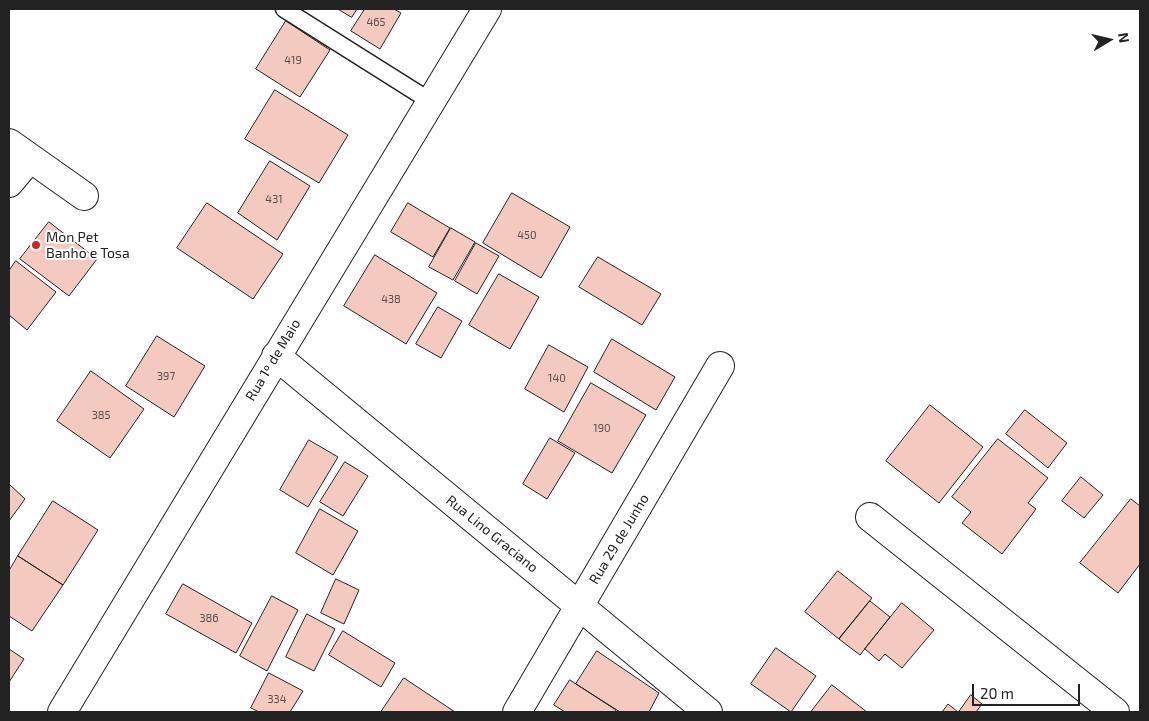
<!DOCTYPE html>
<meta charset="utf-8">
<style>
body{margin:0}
#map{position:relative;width:1149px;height:721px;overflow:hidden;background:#fff;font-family:"Exo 2",sans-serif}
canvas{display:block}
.frame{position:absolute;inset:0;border:10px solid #222;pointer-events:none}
.north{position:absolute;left:1084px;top:15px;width:50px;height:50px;-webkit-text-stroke:4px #fff;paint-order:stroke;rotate:81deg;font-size:14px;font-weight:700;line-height:20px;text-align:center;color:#222}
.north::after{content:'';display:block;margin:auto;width:18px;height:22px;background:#222;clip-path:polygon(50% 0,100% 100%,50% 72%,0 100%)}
.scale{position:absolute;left:972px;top:684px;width:108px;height:22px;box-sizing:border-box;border:2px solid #222;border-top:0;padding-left:6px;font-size:15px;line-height:18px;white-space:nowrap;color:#222;-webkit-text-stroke:4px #fff;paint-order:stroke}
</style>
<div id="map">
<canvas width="1149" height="721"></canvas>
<div class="frame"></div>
<div class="north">N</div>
<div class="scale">20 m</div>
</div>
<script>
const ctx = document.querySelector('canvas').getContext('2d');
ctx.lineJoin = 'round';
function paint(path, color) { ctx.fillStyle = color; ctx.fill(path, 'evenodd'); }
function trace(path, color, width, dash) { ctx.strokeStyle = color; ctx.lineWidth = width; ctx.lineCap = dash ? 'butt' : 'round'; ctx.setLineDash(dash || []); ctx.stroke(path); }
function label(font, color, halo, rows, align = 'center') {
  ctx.font = font + ' "Exo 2",sans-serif'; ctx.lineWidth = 4; ctx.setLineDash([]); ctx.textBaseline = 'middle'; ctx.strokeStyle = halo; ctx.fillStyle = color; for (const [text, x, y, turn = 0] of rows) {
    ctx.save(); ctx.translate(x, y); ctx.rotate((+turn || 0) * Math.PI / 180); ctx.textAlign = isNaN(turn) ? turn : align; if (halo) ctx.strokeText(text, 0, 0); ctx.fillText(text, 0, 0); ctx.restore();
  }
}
const building = new Path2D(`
 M338,9H357L352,17Z
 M365,9H394L401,13L380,49L351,31Z
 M286,21L330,50L300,97L256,69Z
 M275,90L348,135L319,183L245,139Z
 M270,161L310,186L277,240L238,213Z
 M512,193L570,227L541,278L483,243Z
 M207,203L283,254L253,299L177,248Z
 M408,203L450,228L433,257L391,232Z
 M49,222L97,259L69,296L20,259Z
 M451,228L475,242L453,280L429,267Z
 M476,243L499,256L477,294L455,281Z
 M375,255L437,293L406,344L344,306Z
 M598,257L661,294L642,325L579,287Z
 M16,261L56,292L27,330L9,315V271Z
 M499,274L539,297L510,349L469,325Z
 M438,307L462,321L441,358L416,344Z
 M157,336L205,366L174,417L126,386Z
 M612,339L675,377L656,410L594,372Z
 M549,345L588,367L564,412L525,389Z
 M91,371L144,409L110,458L57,421Z
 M591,383L646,415L612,473L558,441Z
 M930,405L983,447L939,503L886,461Z
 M1025,410L1067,443L1048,468L1006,434Z
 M550,438L575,453L547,499L523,484Z
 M998,439L1048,478L1028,503L1036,509L1002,554L962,523L971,512L952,497Z
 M309,440L338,457L308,507L280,490Z
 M345,462L368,476L343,516L320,502Z
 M1081,477L1103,495L1084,518L1062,501Z
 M9,484L25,499L9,521Z
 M1131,499L1140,506V564L1118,593L1080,563Z
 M53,501L98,530L63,585L18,556Z
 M320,509L358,531L333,575L296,553Z
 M18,556L63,585L32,631L9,616V571Z
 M838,571L872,598L839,639L805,612Z
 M336,579L359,590L344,624L321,613Z
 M183,584L252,623L236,653L166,614Z
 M272,596L298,610L267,671L240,656Z
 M870,601L890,617L860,655L839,639Z
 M902,603L934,630L902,668L885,654L879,661L865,649Z
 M307,614L335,629L314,671L286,657Z
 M343,631L395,663L381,687L329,655Z
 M776,648L816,676L791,712L751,684Z
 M9,649L24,659L9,682Z
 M597,651L659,693L649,712H620L576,684Z
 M269,673L303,691L290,712H259L251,708Z
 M404,678L455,712H381Z
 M570,680L616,710L615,712H565L554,705Z
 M832,685L867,712H811Z
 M971,695L982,704L976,712H942L948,704L958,712Z`);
paint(building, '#f3c9c0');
trace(building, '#222', 1);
const service = new Path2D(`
 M284,9L430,101`);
const minor = new Path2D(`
 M9,143L84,196
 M9,183L30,158
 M276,356L708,712
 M870,517L1115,712
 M62,712L487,9
 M517,712L720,366`);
trace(service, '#222', 19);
trace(minor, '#222', 30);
trace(service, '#fff', 16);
trace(minor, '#fff', 28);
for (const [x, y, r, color] of [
 [36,245,5,"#c62828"]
]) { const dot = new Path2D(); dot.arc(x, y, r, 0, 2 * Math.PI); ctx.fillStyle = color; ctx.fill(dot); trace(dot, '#fff', 2); }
label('11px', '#564c4a', null, [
 ["465",376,22],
 ["419",293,60],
 ["431",274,199],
 ["450",527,235],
 ["438",391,299],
 ["397",166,376],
 ["140",557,378],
 ["385",101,415],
 ["190",602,428],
 ["386",209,618],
 ["334",277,699]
]);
label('14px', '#222', '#fff', [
 ["Mon Pet",46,237],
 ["Banho e Tosa",46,253]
], 'left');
label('14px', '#222', '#fff', [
 ["Rua 1º de Maio",273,360,-59],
 ["Rua Lino Graciano",492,534,39],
 ["Rua 29 de Junho",619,539,-59]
]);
</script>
